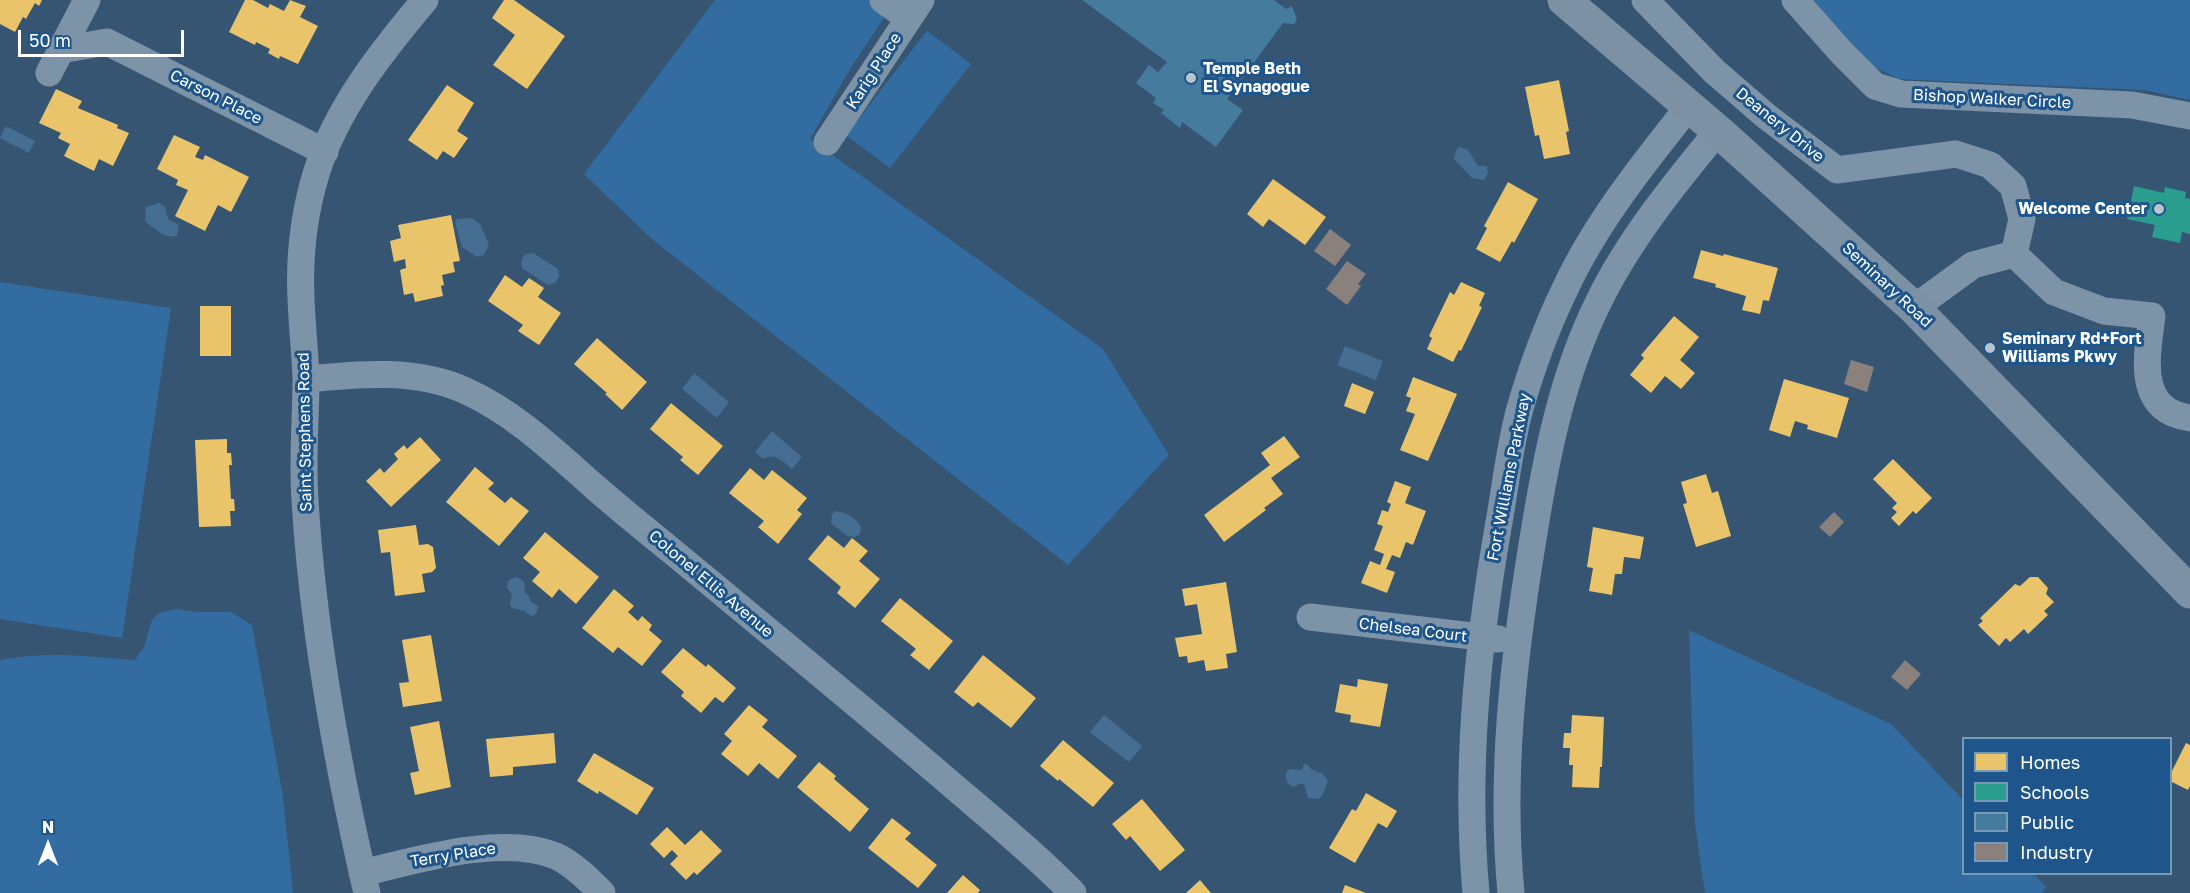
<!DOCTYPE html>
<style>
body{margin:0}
#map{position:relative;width:2190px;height:893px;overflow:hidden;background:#365572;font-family:"Golos Text",sans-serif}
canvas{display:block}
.legend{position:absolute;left:1962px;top:737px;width:210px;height:138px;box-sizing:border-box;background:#1e568b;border:2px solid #789ab9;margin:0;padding:8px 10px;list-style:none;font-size:18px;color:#fff}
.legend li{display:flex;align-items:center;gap:12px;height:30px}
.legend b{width:30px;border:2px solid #789ab9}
.north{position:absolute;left:18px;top:815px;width:60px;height:60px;-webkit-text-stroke:4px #1e568b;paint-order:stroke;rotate:0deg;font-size:16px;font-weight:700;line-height:24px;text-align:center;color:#fff}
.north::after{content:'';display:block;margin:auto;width:21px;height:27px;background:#fff;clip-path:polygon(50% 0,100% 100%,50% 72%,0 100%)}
.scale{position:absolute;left:18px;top:30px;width:166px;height:27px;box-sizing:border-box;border:3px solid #fff;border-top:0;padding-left:8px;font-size:18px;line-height:21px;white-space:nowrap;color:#fff;-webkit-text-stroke:4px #1e568b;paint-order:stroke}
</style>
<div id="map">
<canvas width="2190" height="893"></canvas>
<ul class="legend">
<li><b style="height:16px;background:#e9c46a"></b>Homes</li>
<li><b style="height:16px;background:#2a9d8f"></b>Schools</li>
<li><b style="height:16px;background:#457b9d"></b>Public</li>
<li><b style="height:16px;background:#8a817c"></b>Industry</li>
</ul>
<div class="north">N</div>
<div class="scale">50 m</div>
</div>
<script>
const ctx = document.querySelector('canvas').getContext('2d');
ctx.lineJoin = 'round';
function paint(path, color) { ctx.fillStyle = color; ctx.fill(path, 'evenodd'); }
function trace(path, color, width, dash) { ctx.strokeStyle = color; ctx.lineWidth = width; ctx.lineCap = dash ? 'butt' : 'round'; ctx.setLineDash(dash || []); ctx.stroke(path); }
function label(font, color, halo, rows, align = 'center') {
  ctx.font = font + ' "Golos Text",sans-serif'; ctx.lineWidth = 6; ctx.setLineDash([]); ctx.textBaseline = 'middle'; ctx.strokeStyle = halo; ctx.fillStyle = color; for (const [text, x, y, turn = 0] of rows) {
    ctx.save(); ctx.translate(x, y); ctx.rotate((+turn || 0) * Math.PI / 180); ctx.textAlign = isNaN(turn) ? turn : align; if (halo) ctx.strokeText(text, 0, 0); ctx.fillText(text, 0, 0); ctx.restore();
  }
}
paint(new Path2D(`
 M715,0H896L850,69L810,139L1103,349L1169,455L1068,565L653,240L584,174Z
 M1812,0H2190V100L2144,90L1898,79L1873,66Z
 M927,31L971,64L890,168L846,135Z
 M0,282L171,308L122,638L0,619Z
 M176,609L199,612H231L252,625L283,797L293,893H0V660C50,651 85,656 135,660L144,647L152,620L158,613Z
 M1689,630L1891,724L1963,800L1964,874H2034L2046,887L2042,893H1705L1695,825Z`), '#326ca1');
paint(new Path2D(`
 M6,126L35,141L29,153L0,138Z
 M1459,147L1468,150L1478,166H1487L1488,173L1484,180L1472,178L1454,159L1456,151Z
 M159,203L165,207L168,219L179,225L177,236C166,240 154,228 145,221L146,207Z
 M472,218L480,224L489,245L484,255L477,257L462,247L455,222L457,219Z
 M533,253L558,269L559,276L555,283L548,285L522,268L521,261L525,254Z
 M1345,346L1383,361L1376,380L1337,365Z
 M694,373L729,402L717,418L682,389Z
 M772,431L802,457L792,469C783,462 775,452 763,459L755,452Z
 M836,511C847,513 855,517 861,527L860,534L855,537L847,536L831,523L832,514Z
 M517,577L524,582L525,593L529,596L531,602L539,606L535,615L531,616L524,611L512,608L510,604L512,594L507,588C507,581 509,578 517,577Z
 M1104,715L1142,746L1129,762L1090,732Z
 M1304,764H1307L1311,769L1323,774L1328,781L1322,796L1318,799L1308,798L1304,784H1299L1295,787C1287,786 1284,778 1287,771L1291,769L1302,770Z`), '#466d92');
paint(new Path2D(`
 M0,0H42L39,6L35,3L26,19L23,17L15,32L0,24Z
 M245,0H253L268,8L270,4L284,11L290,0L306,6L300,17L318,26L298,64L280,56L279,59L268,53L270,49L256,42L255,45L229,32Z
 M504,0H514L565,36L527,89L493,65L515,35L492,18Z
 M1559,80L1569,131L1566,132L1570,154L1544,159L1539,135L1535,136L1525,87Z
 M447,85L474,103L457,131L468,138L454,158L443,151L437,160L408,140Z
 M56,89L82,101L78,108L118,125L117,128L129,133L113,166L99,159L94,171L64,156L70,144L58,138L61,133L39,123Z
 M174,135L200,147L195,157L203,160L205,155L249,177L231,212L218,205L205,231L175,216L188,190L176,185L178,180L157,169Z
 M1273,179L1326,217L1305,245L1269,219L1263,227L1247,214Z
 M1508,182L1538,199L1514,243L1512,241L1500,262L1476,249L1487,228L1484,226Z
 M451,215L460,261L453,262L455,272L442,275L444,285L441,286L443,296L415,302L413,293L404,295L400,270L406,268L405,259L394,262L390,241L401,238L398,225Z
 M1701,250L1723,256L1724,254L1778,268L1769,301L1763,300L1760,314L1742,310L1746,296L1715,287L1716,284L1693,278Z
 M505,275L522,287L529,278L544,288L538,297L561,313L539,345L518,331L523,325L488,301Z
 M1461,282L1485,293L1479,306L1482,307L1461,351L1459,350L1453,362L1427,349L1432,338L1429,336L1450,292L1454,295Z
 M200,306H231V356H200Z
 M1674,316L1699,337L1680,360L1695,373L1681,389L1665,376L1651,393L1630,375L1644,358L1641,355Z
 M597,338L647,382L622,410L605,394L607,393L574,364Z
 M1413,377L1457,394L1428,461L1400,450L1415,414L1406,411L1411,398L1406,396Z
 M1784,379L1849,398L1837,438L1807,429L1808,425L1795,421L1790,437L1769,430Z
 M1352,383L1374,392L1365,414L1344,406Z
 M671,403L723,446L698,475L680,460L683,457L650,429Z
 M1284,436L1300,457L1271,478L1283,494L1264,508L1266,510L1224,542L1204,515L1270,465L1261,453Z
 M420,437L441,460L391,507L366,481L380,468L384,473L398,459L394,454L404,445L407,449Z
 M227,439V453H231L232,465H229L231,499H234L235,511H230L231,526L199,527L195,440Z
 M1893,459L1932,498L1916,514L1913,511L1899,526L1891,518L1897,512L1892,508L1897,503L1873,479Z
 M475,467L494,483L488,489L505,503L511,497L529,511L499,546L446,502Z
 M750,468L764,480L772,470L807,498L797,510L802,514L778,544L758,527L764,521L729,493Z
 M1706,474L1712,493L1718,491L1731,536L1696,547L1683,504L1687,503L1681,482Z
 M1395,481L1411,487L1405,503L1426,511L1413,545L1406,542L1400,558L1392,555L1386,569L1395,572L1387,593L1361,583L1370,561L1380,565L1384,554L1374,550L1383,526L1377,524L1382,510L1388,512L1391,504L1387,502Z
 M416,525L419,545L428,544L433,547L436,568L432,572L422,574L425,592L395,596L390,552L381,553L378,530Z
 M1593,527L1644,537L1640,559L1624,557L1622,574H1615L1612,595L1589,591L1593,568L1587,567Z
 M545,532L599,577L576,604L559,589L552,598L532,581L540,572L523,558Z
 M828,535L844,548L852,538L868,551L859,561L880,579L855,608L837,593L841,587L808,559Z
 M2030,577H2038L2048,588L2046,594L2054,602L2044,611L2048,615L2028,634L2024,629L2010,642L2006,638L1999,646L1978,625L1983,621L1980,618L2015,584L2020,586Z
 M1226,582L1237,652L1226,654L1228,668L1206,671L1204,660L1188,663L1187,656L1179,657L1175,638L1202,634L1197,604L1185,606L1182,589Z
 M614,589L634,606L628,612L638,621L642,616L652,625L649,630L662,641L642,666L618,647L613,653L582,628Z
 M900,598L953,641L929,670L910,655L916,649L881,621Z
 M431,635L442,701L403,707L399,683L409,682L402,640Z
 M683,648L706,667L708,664L736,688L723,703L715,697L701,713L681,696L684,692L661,672Z
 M983,655L1036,698L1011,728L978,702L973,707L954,692Z
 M1358,679L1388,684L1380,727L1350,722L1351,715L1335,712L1340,684L1357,687Z
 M749,705L768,720L762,727L797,756L778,779L759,763L748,776L721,754L732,741L724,734Z
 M1572,715L1604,717L1602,767H1600L1599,788L1572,787L1573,765H1569L1570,748H1563L1564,733H1571Z
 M439,721L451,787L415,795L410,773L419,771L410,727Z
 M554,733L556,763L513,767V775L490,777L486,739Z
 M1063,740L1114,783L1093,807L1059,779L1058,781L1040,766Z
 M2186,743L2190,745V786L2188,790L2170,781V775Z
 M594,753L654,788L637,815L599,791L598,794L577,781Z
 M819,762L836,776L834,779L869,809L850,832L797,787Z
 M1366,793L1397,811L1387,828L1378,823L1355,863L1329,848L1352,809L1356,811Z
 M1142,799L1185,850L1160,871L1130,836L1126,840L1112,824Z
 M892,818L911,833L905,839L937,865L918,888L868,848Z
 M667,827L685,845L701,830L722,851L697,875L694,872L686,880L670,864L678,856L672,850L664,858L650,844Z
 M963,875L980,890L978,893H947Z
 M1200,880L1211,893H1186Z
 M1345,885L1366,893H1342Z`), '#e9c46a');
paint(new Path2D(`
 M2134,186L2164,193L2165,187L2186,192L2185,198L2190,199V234L2182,232L2180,243L2152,237L2155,225L2127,219Z`), '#2a9d8f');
paint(new Path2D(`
 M1082,0H1274L1286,9L1292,6L1297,19L1294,24L1283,23L1227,99L1243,110L1216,147L1182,122L1180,128L1161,113L1164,110L1153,103L1156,98L1136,83L1149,65L1158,72L1167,62Z`), '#457b9d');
paint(new Path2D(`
 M1330,229L1351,245L1335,266L1314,251Z
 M1347,261L1366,274L1358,284L1361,286L1347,305L1326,289Z
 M1851,360L1874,367L1867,392L1844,384Z
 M1834,512L1844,522L1830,537L1819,527Z
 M1905,660L1921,674L1907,690L1891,677Z`), '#8a817c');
trace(new Path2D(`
 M883,0L908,18
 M1645,0L1714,71L1766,116L1837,170L1956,154L1990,165L2013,186L2022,219L2014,254L2054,292L2104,311L2152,316C2147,356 2135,410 2190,418
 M1795,0L1842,53L1875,86L1901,94L2132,105L2190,116
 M60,50L107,42L325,152
 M49,73L87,0
 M827,142L921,0
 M1914,308L1973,265L2014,254
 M306,379C359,374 416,368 466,391C515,413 556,453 596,488C621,510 647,531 673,552C761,625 850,698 937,772C983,812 1031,850 1073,893
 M1310,617L1498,639
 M362,873C417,860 502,834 556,856C573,864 589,880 602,893
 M367,893C337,764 313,633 305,500C302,459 306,419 306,378C305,352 302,325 301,299C299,257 304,214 316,174C336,109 382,51 425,0
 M1476,893C1465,770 1477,649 1498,528C1505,490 1509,450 1519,412C1531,370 1546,328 1565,289C1596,222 1644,163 1689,106
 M1511,893C1500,777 1513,661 1532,545C1545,463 1561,377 1599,301C1628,241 1675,183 1718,131`), '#7d93a7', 27);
trace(new Path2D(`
 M1564,0L1718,131L1914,308L2190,592`), '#7d91a5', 33);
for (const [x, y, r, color] of [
 [1191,78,6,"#b9c4ce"],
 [2159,209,6,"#b9c4ce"],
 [1990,348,6,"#b9c4ce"]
]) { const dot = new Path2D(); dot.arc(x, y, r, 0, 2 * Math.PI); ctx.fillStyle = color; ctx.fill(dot); trace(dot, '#1e568b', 2); }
label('bold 16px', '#fff', '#1e568b', [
 ["Temple Beth",1203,69],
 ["El Synagogue",1203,87],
 ["Welcome Center",2147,209,"right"],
 ["Seminary Rd+Fort",2002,339],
 ["Williams Pkwy",2002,357]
], 'left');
label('16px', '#fff', '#1e568b', [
 ["Karig Place",874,71,-57],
 ["Carson Place",216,97,27],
 ["Bishop Walker Circle",1992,99,3],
 ["Deanery Drive",1780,125,39],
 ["Seminary Road",1887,285,43],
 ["Saint Stephens Road",305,432,-91],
 ["Fort Williams Parkway",1509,477,-79],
 ["Colonel Ellis Avenue",711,584,40],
 ["Chelsea Court",1413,630,7],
 ["Terry Place",453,855,-9]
]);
</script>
